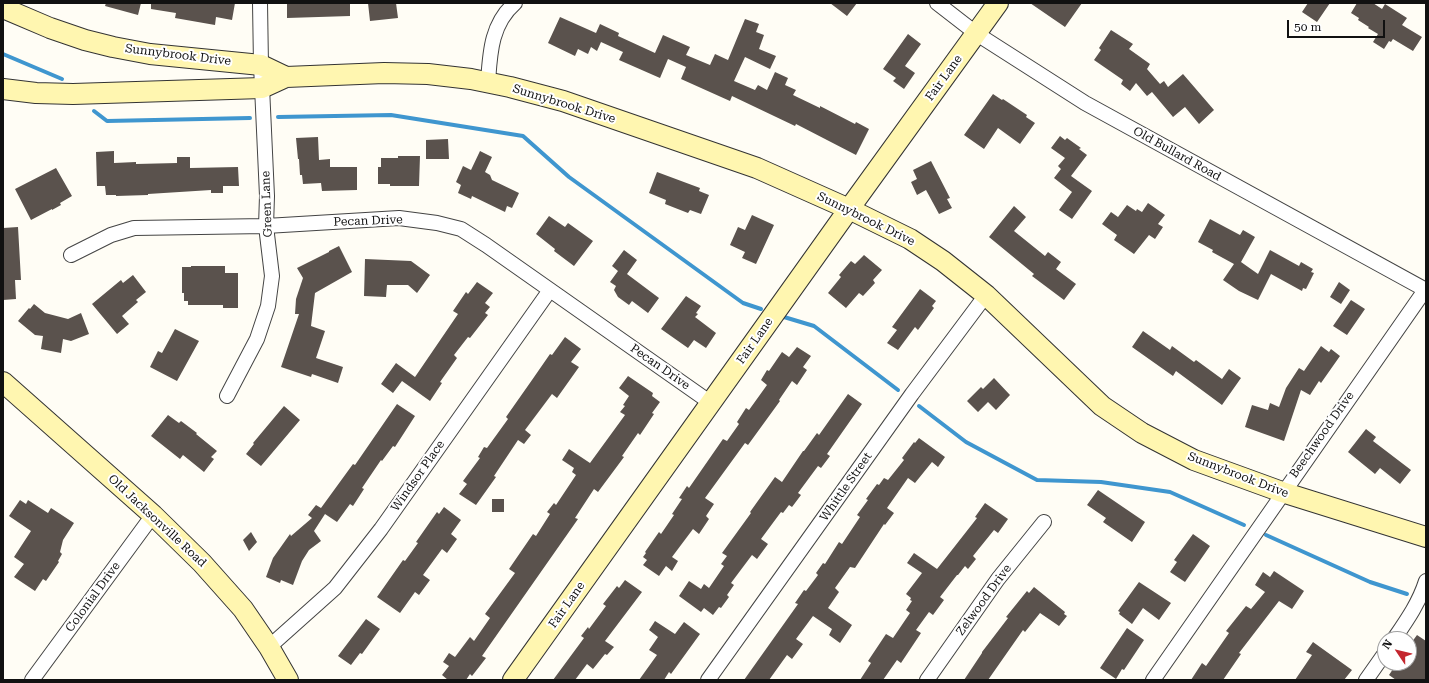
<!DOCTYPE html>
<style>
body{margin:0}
#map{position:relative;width:1429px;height:683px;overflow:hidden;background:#fffdf5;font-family:"Roboto Serif",serif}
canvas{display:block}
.frame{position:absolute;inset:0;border:4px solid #111;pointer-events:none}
.north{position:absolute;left:1377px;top:631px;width:40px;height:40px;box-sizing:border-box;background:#fff;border:1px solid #a0a0a0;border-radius:50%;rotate:305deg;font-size:11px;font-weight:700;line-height:16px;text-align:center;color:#111}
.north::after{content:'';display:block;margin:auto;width:14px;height:18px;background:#c4262e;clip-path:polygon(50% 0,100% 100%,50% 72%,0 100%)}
.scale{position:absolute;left:1287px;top:20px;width:98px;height:18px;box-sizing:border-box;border:2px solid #111;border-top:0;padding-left:5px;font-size:12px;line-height:14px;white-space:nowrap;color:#111;-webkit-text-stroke:3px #fff;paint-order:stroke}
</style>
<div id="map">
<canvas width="1429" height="683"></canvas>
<div class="frame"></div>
<div class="north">N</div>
<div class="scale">50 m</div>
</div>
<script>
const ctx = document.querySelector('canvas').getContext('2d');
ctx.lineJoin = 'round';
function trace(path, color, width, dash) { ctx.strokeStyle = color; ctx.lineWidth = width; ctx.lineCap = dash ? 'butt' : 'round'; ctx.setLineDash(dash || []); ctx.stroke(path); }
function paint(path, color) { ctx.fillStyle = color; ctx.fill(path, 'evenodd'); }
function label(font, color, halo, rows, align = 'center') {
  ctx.font = font + ' "Roboto Serif",serif'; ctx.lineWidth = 4; ctx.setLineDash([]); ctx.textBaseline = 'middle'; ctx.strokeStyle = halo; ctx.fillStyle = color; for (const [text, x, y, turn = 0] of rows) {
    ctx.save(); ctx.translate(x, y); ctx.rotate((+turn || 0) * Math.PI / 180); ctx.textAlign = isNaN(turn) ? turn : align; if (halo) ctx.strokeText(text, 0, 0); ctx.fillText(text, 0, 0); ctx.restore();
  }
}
trace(new Path2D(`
 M3,54L62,79
 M94,111L107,121L250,118
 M278,117L391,115L523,136L569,177L743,303L761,309
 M784,317L814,326L898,390
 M919,406L966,442L1037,480L1101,482L1170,492L1244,525
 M1266,535L1370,582L1407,594`), '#3f96cf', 4);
paint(new Path2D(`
 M106,3H141L138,15L105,6Z
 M151,3H235L232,20L216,17L215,25L175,18L176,13L151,9Z
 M287,3H350V16L287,18Z
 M368,3H396L398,18L370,21Z
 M830,3H857L847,16Z
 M1030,3H1082L1065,27Z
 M1308,3H1330L1317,22L1302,12Z
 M1357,3H1373L1382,9L1385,4L1407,18L1402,25L1422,37L1413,51L1393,39L1391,42L1389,41L1384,49L1373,42L1378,34L1368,28L1369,27L1358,20L1359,18L1351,13Z
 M560,17L596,33L600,24L619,33L618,36L655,53L663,35L690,47L686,55L710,65L715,54L728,60L745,19L759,24L756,32L764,35L759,49L776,56L770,69L745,57L734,81L755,90L758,85L767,90L775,72L788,78L785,85L796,90L793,95L820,108V106L855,124L856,122L869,129L856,155L796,124L795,126L732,96L730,101L681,79L686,67L668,59L660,78L619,60L623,52L601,42L597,51L591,47L588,54L578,49L575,56L548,43Z
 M1111,30L1133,44L1129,49L1150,64L1147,69L1160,84L1164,81L1168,87L1183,74L1214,110L1199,124L1185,107L1173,117L1152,92L1147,96L1136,83L1130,91L1121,84L1123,80L1094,60L1101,50L1099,48Z
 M908,34L921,44L905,66L915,73L904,89L893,81L896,78L883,69Z
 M993,94L1002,100L1003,99L1027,115L1026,117L1035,123L1020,144L998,128L984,149L964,135Z
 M1060,136L1065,140L1067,138L1081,148L1079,149L1087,155L1071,176L1092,191L1072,219L1059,210L1072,192L1054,178L1061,169L1058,166L1065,158L1051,148Z
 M318,137L319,160L330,159V167H357V190L322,191L321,183L303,184L302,175H300L299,159H298L296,138Z
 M448,139L449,159H426V140Z
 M114,151V163L136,162V164L177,163V157H190V168L238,167L239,186H223V193H211V190L148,194V195L116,196V195H106L105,186H97L96,152Z
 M480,151L492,157L485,172L490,175L492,180L519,193L512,208L507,206L505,212L472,196L471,199L458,193L461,185L456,182L463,166L471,170Z
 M398,156H420L419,186H390V184H378V167H381V158H398Z
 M931,161L950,198L947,199L952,208L939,214L926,190L917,195L911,182L917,179L913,170Z
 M56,168L72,196L60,203L61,205L52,210V209L31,220L15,189Z
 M657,172L700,188L699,191L709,195L701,214L690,210L688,213L665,204L666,200L649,193Z
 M1148,203L1165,215L1158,224L1163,227L1155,239L1149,235L1134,254L1114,240L1117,235L1102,224L1111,212L1118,217L1127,205L1136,211L1137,209L1142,212Z
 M1014,206L1026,217L1014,231L1045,256L1048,252L1061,262L1056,269L1076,284L1064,300L1032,276L1034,274L989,237Z
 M752,215L774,225L756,264L742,258L745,252L730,245L738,227L745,230Z
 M549,216L565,227L568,223L593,241L574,266L554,251L555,249L536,234Z
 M1210,219L1240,235L1243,230L1255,237L1241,262L1258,274L1270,250L1299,266L1301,262L1313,269L1311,272L1314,273L1306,289L1303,288L1302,291L1271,274L1258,300L1239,291L1223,280L1234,264L1212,252L1213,250L1198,242Z
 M18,227L21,280H15L16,299L3,300V228Z
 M339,246L352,272L315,293L311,326L325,331L316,358L343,367L338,383L312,374L311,377L281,367L299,314H295L296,299L303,278L297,268L329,252V251Z
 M624,250L637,260L627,274L659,298L648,313L632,301L629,305L618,297L614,290L616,286L610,282L618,271L612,266Z
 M864,255L882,270L873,280L875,283L863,296L859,293L846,308L828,293L841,277L839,275L851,261L855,264Z
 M365,259L411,261L430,275L417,293L408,285H387L386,297L364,296Z
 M191,266H225V273H238V308H223V305H188V301H184V293H182V267H191Z
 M133,275L146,292L136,300L138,302L122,316L129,324L117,334L92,304L121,280L123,283Z
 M477,282L493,293L485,303L490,307L485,313L488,315L470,338L468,337L454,355L457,358L440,382L442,383L430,401L402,381L393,393L381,384L396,363L415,377L458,314L453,311L466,292L468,294Z
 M1339,282L1350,290L1341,304L1330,297Z
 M920,289L936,301L932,306L934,308L918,330L915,327L898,350L887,343L897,330L892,327Z
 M686,296L701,306L696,313L698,314L695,317L716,333L706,348L694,340L688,348L661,329Z
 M1351,300L1365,309L1347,335L1333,326Z
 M34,304L45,313L68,319L81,313L89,334L71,341L63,339L61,353L41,349L43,336L35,335L18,321L29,308L30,309Z
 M175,329L199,341L177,381L150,367L158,351L162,353Z
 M1143,331L1170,350L1172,346L1194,362L1196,360L1222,379L1229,369L1241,378L1222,405L1176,371L1173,376L1132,347Z
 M565,337L581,349L571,362L579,367L557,398L552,394L525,430L531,435L524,444L518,440L494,476L496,477L476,505L459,494L467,484L463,481L480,458L478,457L484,447L487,448L508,419L506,417L532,380L550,354L552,355Z
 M1321,346L1329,352L1331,349L1340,356L1321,383L1319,381L1310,395L1301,390L1284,441L1245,427L1252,405L1268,410L1270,403L1279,407L1286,388L1299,368L1304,371Z
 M797,347L811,356L803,367L807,370L797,385L792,381L779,400L780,401L748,445L745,443L705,498L714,504L706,516L709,519L699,534L693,529L672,557L678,561L672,571L666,566L659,576L643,565L647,560L643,557L646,553L645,552L659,532L661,534L674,515L672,514L682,499L679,498L687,486L689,488L723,439L727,441L739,424L737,422L746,408L749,410L767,385L761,380L767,370L769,371L782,352L789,357Z
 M628,376L653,393L652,396L660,402L652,413L654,414L640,435L638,433L622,456L624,457L598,492L594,489L575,518L578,519L482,656L486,658L472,676L470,674L466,680H448L442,675L449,666L443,662L449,653L455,657L470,637L474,641L490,618L485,614L515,573L509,569L533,534L536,536L550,514L547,512L554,503L556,505L576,475L572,472L574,468L562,460L569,449L590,463L625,415L620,412L625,406L623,405L629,396L619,388Z
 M994,378L1010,395L996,410L988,402L978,412L967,401L981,387L983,389Z
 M848,394L862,404L827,454L830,456L821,468L818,466L798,493L801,495L792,507L789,505L783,513L781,512L761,539L768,544L757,559L752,555L731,583L734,585L727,595L729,597L721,608L719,607L713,615L704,608L701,612L679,596L689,581L701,589L704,584L709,588L724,566L721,564L727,556L722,553L751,513L750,512L775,477L782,482L803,451H804L817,433L819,435Z
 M397,404L415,416L395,447L393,446L382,461L381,460L362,488L364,489L353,506L350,504L337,522L325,514L314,531L321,541L309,550L302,561L293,585L281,580L280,583L266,577L273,558L290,534L291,536L312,518L308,515L316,505L321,508L353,464L355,465Z
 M284,406L300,420L261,466L246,454L254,444L253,443Z
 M168,415L179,423L181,421L197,433L196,434L217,451L211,457L214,459L204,472L183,455L180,459L151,436Z
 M1366,429L1376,437L1373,441L1411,470L1400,484L1380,468L1375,474L1348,452Z
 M919,438L945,457L938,467L932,462L915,483L908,478L887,508L894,513L885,525L884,524L855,568L850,567L835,588L839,592L828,608L852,625L840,643L829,635L832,629L813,616L796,639L803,644L792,659L787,655L769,680H744L798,604L795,603L804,590L806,591L818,575L816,573L823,563L825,564L839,542L842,544L860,517L857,515L868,500L866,499L877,484L879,485L884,478L888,480L904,460L902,458L914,442L915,443Z
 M1098,490L1145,522L1132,542L1103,522L1106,518L1087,505Z
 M492,499H504V512H492Z
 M20,500L26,504L28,500L48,513L51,508L74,523L63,540L60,552L62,554L58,561L59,562L46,581L43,579L35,591L14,577L24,564L14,557L31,531L9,516Z
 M985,503L1008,519L998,533L994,530L973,556L976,559L968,569L965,566L958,575H957L940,597L944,600L933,615L929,612L916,630L921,633L901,663L897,660L883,680H860L871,663L868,661L886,634L893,638L910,613L906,610L912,601L910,600L911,598L906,594L922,573L907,563L914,553L937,569L977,518L975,517Z
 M444,507L461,520L451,534L457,539L447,553L442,549L423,575L430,580L419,595L415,592L400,613L377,597L403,560L405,561L418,543L416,542L437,512L439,514Z
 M251,532L257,542L249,551L243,540Z
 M1193,534L1210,546L1185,582L1170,572L1177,562L1174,560Z
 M1274,571L1304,591L1292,609L1279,601L1239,653L1241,654L1223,680H1191L1202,663L1206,666L1229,633L1226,631L1246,606L1251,609L1265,592L1255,585L1263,572L1270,577Z
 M625,580L642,592L605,641L614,647L607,655L605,654L593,669L587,664L575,680H553L584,638L581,636L588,627L589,629L606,606L603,604L617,586L619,588Z
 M1139,582L1171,603L1159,620L1143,608L1132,624L1119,614L1120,612L1118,611Z
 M1034,587L1065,612L1064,614L1067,616L1059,626L1040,613L1025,632L1023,630L988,680H964L982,653V652L1008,618L1006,617L1027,591L1029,593Z
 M366,619L380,629L362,654L360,653L351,665L338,656Z
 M655,621L675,634L684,622L700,634L671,674L669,672L664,680H639L657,655L649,650L658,637L649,630Z
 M1127,628L1144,640L1124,670L1122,669L1116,679L1100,668Z
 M1417,635L1426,641V680H1396L1389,675L1397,663H1409V646Z
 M1313,642L1352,670L1344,680H1295L1312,655L1306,652Z`), '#5a524d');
const street = new Path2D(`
 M937,3L977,34L1085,103L1426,290
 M488,82C490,53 491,24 515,3
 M71,255L111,235L134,228L266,226L399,218L437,223L461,229L486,245L711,403
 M227,396L257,339L268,306L272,276L266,226L267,196L261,65L260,3
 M1394,639C1407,620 1419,603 1426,581
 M269,647L335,588L381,529L550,290
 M32,680L153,515
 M708,680L912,394L986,295
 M927,680L998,579L1044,522
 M1153,680L1425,290
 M1366,680L1385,653`);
const secondary = new Path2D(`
 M3,8L50,28L85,40L113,47L150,54L261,65L286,77
 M3,89L36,93L73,94L262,88L286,77L384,73L428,74L471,79L510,87L563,101L757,168L849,209L910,239L943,261L986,295L1102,406L1142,433L1194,460L1282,492L1426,537
 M3,382L153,515L202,563L243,609L269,647L288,680
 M513,680L849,209L998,3`);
trace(street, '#444', 16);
trace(secondary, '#333', 22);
trace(street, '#fff', 14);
trace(secondary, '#fff6b0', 20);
label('12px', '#111', '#fff', [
 ["Sunnybrook Drive",178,55,7],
 ["Fair Lane",944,78,-54],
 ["Sunnybrook Drive",564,104,17],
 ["Old Bullard Road",1177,154,29],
 ["Green Lane",267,204,-92],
 ["Sunnybrook Drive",866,219,26],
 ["Pecan Drive",368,221,-2],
 ["Fair Lane",755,341,-55],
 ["Pecan Drive",660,367,35],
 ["Beechwood Drive",1322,435,-55],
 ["Sunnybrook Drive",1238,475,21],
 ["Windsor Place",418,476,-55],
 ["Whittle Street",846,487,-55],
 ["Old Jacksonville Road",157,521,43],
 ["Colonial Drive",93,597,-54],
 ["Zelwood Drive",984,600,-54],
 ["Fair Lane",567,605,-55]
]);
</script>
